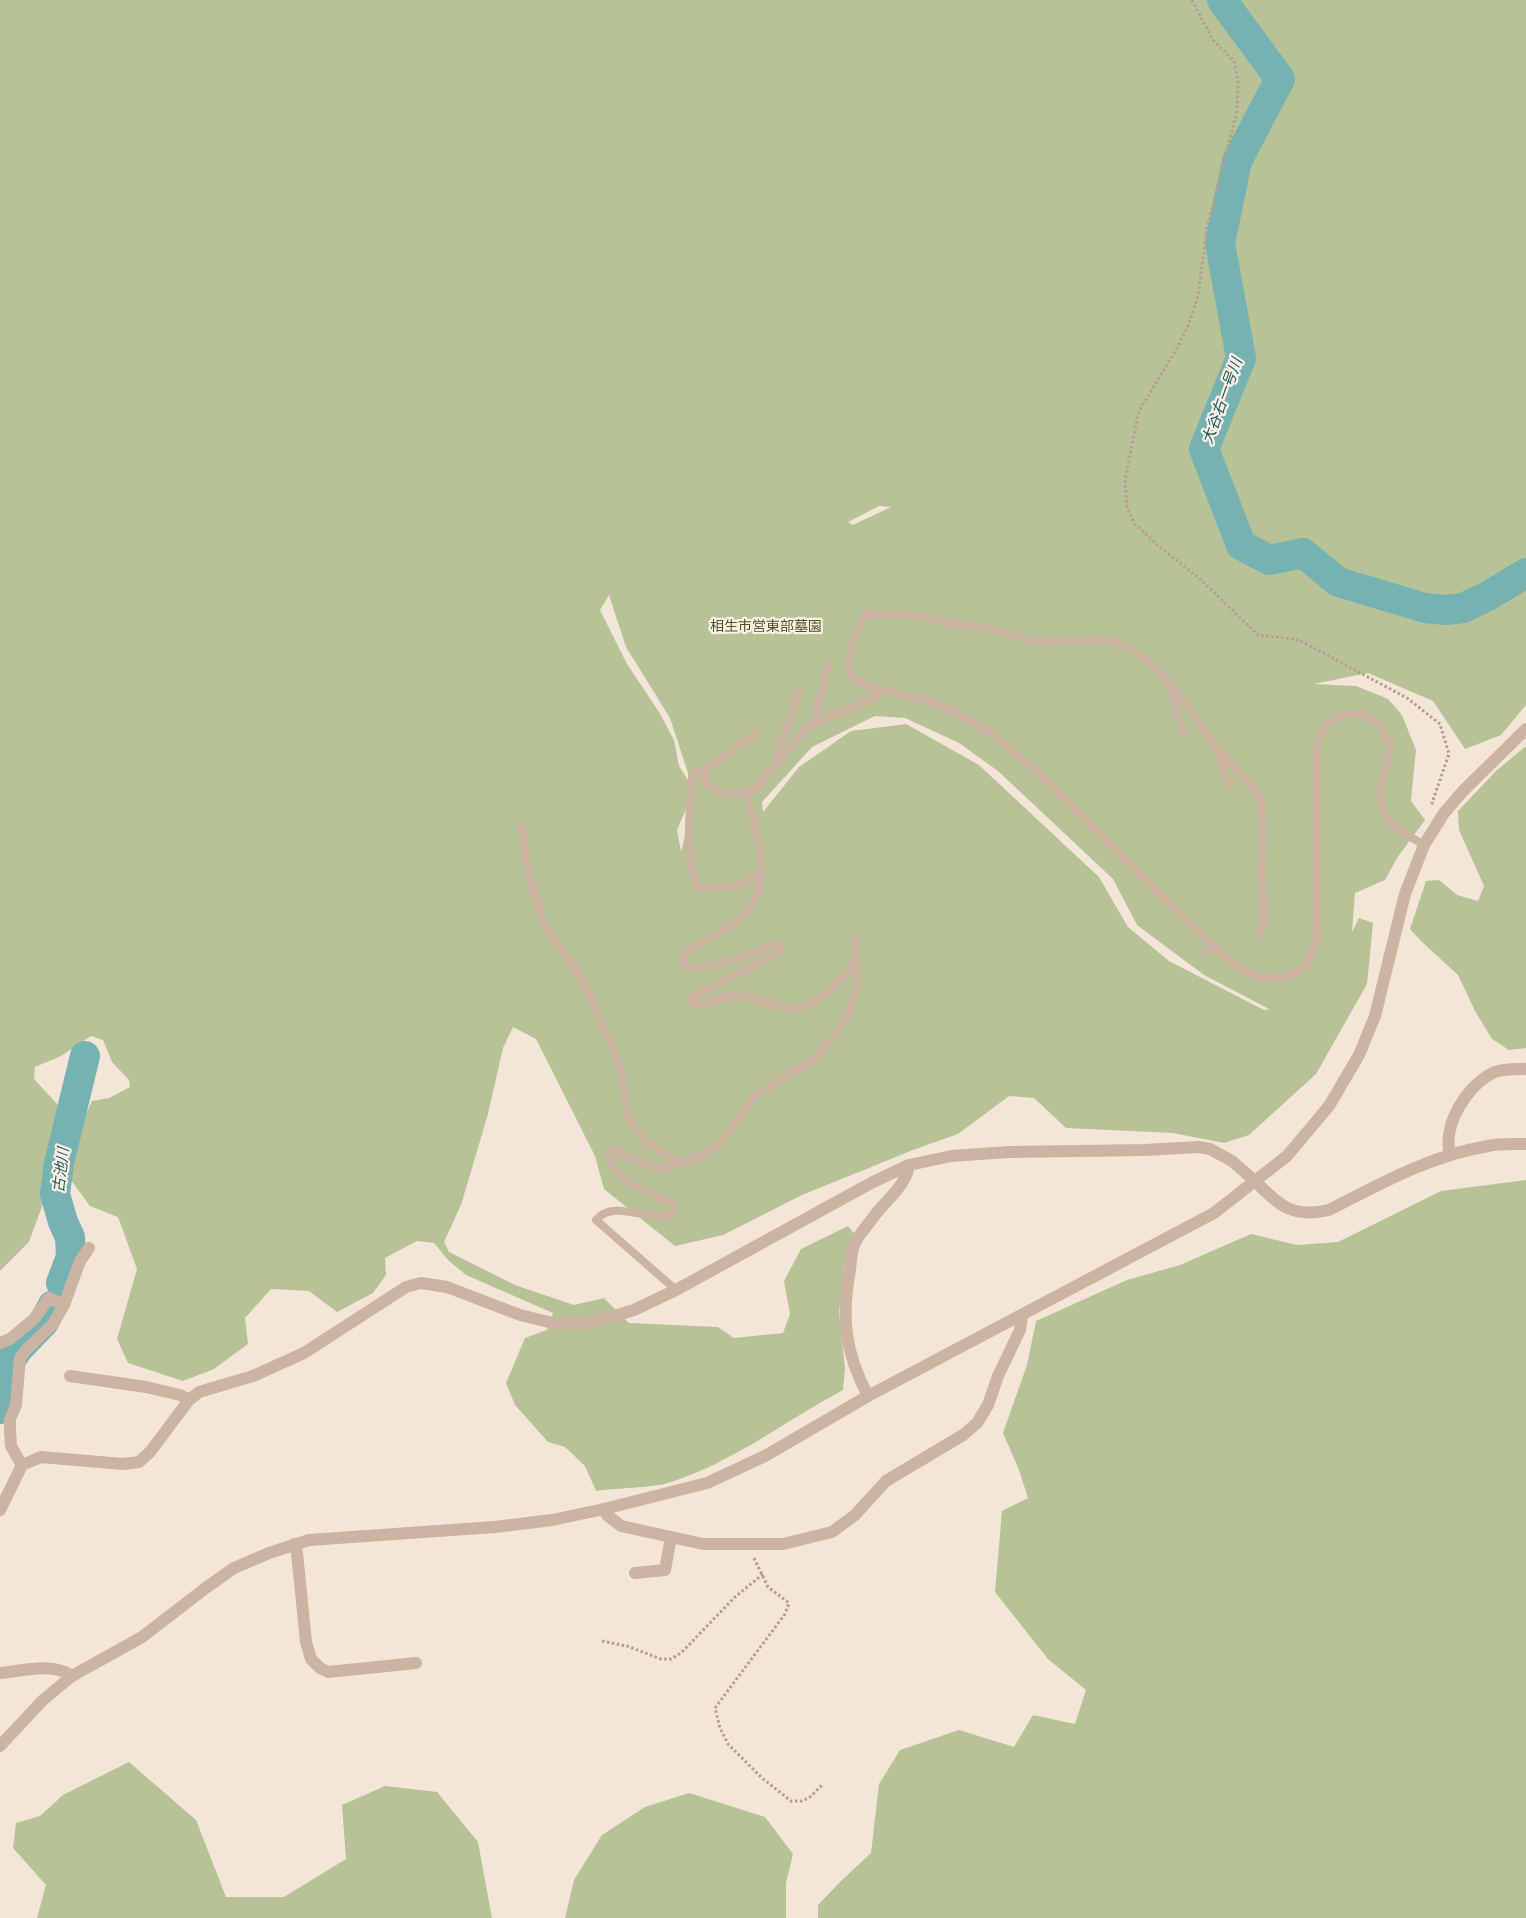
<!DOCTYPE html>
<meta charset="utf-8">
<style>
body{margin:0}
canvas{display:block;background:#f3e5d8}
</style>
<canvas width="1526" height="1918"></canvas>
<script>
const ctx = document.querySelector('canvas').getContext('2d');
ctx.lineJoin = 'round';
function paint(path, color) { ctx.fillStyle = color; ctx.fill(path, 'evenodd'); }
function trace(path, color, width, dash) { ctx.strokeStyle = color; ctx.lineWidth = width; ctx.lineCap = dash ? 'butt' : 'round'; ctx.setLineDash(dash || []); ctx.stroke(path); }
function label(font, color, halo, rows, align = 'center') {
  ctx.font = font + ' Ubuntu,"Noto Sans JP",sans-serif'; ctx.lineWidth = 4.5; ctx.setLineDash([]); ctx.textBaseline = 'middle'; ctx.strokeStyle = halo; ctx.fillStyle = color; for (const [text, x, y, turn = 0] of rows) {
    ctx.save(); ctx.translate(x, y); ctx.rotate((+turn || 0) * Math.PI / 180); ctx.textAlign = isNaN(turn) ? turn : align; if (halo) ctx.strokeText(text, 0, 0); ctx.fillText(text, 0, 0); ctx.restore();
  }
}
paint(new Path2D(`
 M0,0H1526V705L1501,735L1465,749L1433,701L1368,673L1314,684L1356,686L1388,699L1402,715L1416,750L1411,801L1425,820L1397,858L1385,880L1355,893L1352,932L1359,918L1373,923L1367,984L1316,1074L1249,1135L1224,1143L1173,1133L1066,1128L1034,1098L1009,1096L958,1134L913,1150L802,1195L723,1235L675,1246L604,1189L595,1156L536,1039L513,1027L503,1048L488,1114L461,1205L444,1242L449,1252L515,1285L574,1305L604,1298L629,1323L718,1327L734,1338L783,1333L790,1314L784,1281L801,1249L848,1226L856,1236L845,1262L839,1312L845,1368L843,1390C785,1421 732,1463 668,1483C650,1488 616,1488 596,1491L585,1466L565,1447L548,1442L515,1405L506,1383L525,1338L547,1330L553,1313L466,1275L448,1260L434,1243L417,1241L385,1258L386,1275L373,1293L337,1312L309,1291L271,1289L245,1318L248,1344L214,1369L183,1381L128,1363L117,1339L137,1269L118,1217L90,1206L71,1180L78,1131L92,1101L109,1098L130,1087L129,1080L112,1062L103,1040L91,1036L61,1056L35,1067L34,1079L58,1105L52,1153L44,1201L29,1242L0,1271ZM879,506L891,507L853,525L848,522ZM609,595L626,647L670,718L688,773V780L679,766L674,740L659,712L627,664L600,610ZM875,716L905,718L959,743L998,771L1113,879L1137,925L1204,975L1269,1009L1264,1010L1169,961L1128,927L1099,877L979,765L906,724L851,731L799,767L763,812L762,802L812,747ZM687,807L686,831L681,852L677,830Z
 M1526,746V1048L1509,1050L1492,1039L1475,1011L1458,975L1421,941L1410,929L1426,881L1439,880L1457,895L1478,901L1484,886L1459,830L1458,811L1497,770Z
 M1526,1180V1918H818V1905L841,1881L871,1853L879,1784L900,1750L959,1730L1014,1747L1033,1715L1075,1724L1086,1690L1048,1659L995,1592L1002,1511L1028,1498L1019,1470L1003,1433L1027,1365L1036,1321L1127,1280L1180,1265L1251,1234L1297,1245L1338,1242L1441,1191Z
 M129,1762L196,1820L226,1897H284L346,1859L342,1805L385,1786L437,1792L478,1842L492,1918H37L46,1885L13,1848L16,1823L40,1816L63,1795Z
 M689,1793L765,1817L793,1854L786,1883V1918H565L574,1880L602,1835L645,1807Z`), '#b7c397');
trace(new Path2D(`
 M1222,0L1280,79L1237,161L1220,243L1241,358L1204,449L1241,545L1269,560L1303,553L1338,582L1425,608L1446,610L1463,608L1488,596L1526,573
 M61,1283L71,1257L70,1237L63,1222L55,1194L59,1163L85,1056
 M0,1409L8,1389L9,1363L18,1349L44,1322L53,1305`), '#75b2b1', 30);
trace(new Path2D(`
 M1192,0L1213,40L1234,61L1238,81L1237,111L1207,228L1198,296L1188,326L1176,350L1139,411L1125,480L1127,508L1135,524L1161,548L1199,578L1258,635L1299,640L1407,698L1440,724L1449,754L1432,803L1434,804
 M754,1558L768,1587L789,1603L785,1614L715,1708L720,1728L728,1744L762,1778L791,1801H802L810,1797L823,1784
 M602,1641L627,1646L661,1659H671L681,1653L735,1597L763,1574`), '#b89d8e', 3, [2.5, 2.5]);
trace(new Path2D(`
 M1169,686L1184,734
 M814,723L829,664
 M757,732L705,770L703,775L708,785L716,792L738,794L755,790L795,740L814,723L876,697L884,690
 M1218,748L1225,777L1229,785
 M776,764L778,746L791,718L800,689
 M704,772L697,771L693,774C689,811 685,850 696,885C709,890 738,888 750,880C754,877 758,872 761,869
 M746,792C754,829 777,881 746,913C735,925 704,941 688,951L682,958L683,964C686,965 688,967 690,968C706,972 757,951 774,945L781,946L782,950L776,955L744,970L693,997L692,1003L696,1005C708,1002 721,998 733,996C748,995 763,1001 777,1006C810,1017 837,985 855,962
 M522,826L526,862L543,922L583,980L620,1065L628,1117L640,1135L660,1151L681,1163
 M1261,935L1264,911L1261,867L1263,818L1260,796L1217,747L1167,679L1141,655L1110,640L1039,642L994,630L904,614H866L855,637L847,666L853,677L865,685L935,703L964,717L994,736L1036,771L1152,887L1223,955L1243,970L1261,978H1282L1297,972L1308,962L1317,938V747L1327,723L1341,715L1362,714L1380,726L1391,746L1381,786L1382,811L1397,829L1424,845
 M1204,953L1213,945
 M676,1290L596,1220C611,1201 641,1217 661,1216C665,1215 669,1214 673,1214L676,1209L674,1205L627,1182L615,1169L608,1154L613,1150L641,1163L659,1168L673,1166L704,1155L722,1141L753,1097L817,1057L832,1039L847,1017L857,985L854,936`), '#ccb4a3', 8);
trace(new Path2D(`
 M0,1343L10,1339L34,1319L49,1298L64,1305
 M70,1376L146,1387L180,1395L189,1400
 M868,1396C845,1352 841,1318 850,1270C851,1262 851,1251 855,1243C859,1234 869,1224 875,1215C887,1199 906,1186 909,1165
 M22,1465L11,1446L10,1431V1419L16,1405L20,1358L26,1350L53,1324L64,1305L80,1261L89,1248
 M604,1509L607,1515L621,1526L703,1544H783L832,1532L855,1515L886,1481L963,1435L977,1423L988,1405L998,1376L1020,1330L1022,1315
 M0,1510L22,1465L41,1457L123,1464L139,1462L150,1452L189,1400L199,1392L253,1376L304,1353L406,1287L421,1283L447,1287L520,1315L553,1323H591L634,1310L676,1290L873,1182L909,1165L951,1156L1009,1152L1145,1150L1199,1147L1210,1149L1232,1161L1256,1182
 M294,1544L297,1553L306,1642L311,1659L320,1668L328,1672L416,1663
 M635,1573L665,1570L671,1537
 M0,1673C23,1671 52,1662 72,1676`), '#ccb4a3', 12);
trace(new Path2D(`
 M1449,1155C1449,1148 1448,1141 1449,1135C1452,1111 1473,1081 1495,1072C1505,1068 1516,1069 1526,1069
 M1256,1182C1280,1207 1294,1218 1329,1210C1382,1183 1429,1156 1488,1146C1500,1143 1514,1144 1526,1144
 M0,1746L43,1700L72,1676L142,1637L207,1587L234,1568L269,1553L309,1540L495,1527L552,1520L604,1509L707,1483L765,1456L868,1396L1214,1213L1287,1156L1329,1106L1359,1055L1375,1016L1405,894L1424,845L1444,813L1464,790L1526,729`), '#ccb4a3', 12);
label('14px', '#485728', '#fbefe5', [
 ["相生市営東部墓園",766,626]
]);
label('italic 15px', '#185b5b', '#fbefe5', [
 ["大谷右一号川",1222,401,-70],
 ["古池川",61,1170,-83]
]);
</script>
